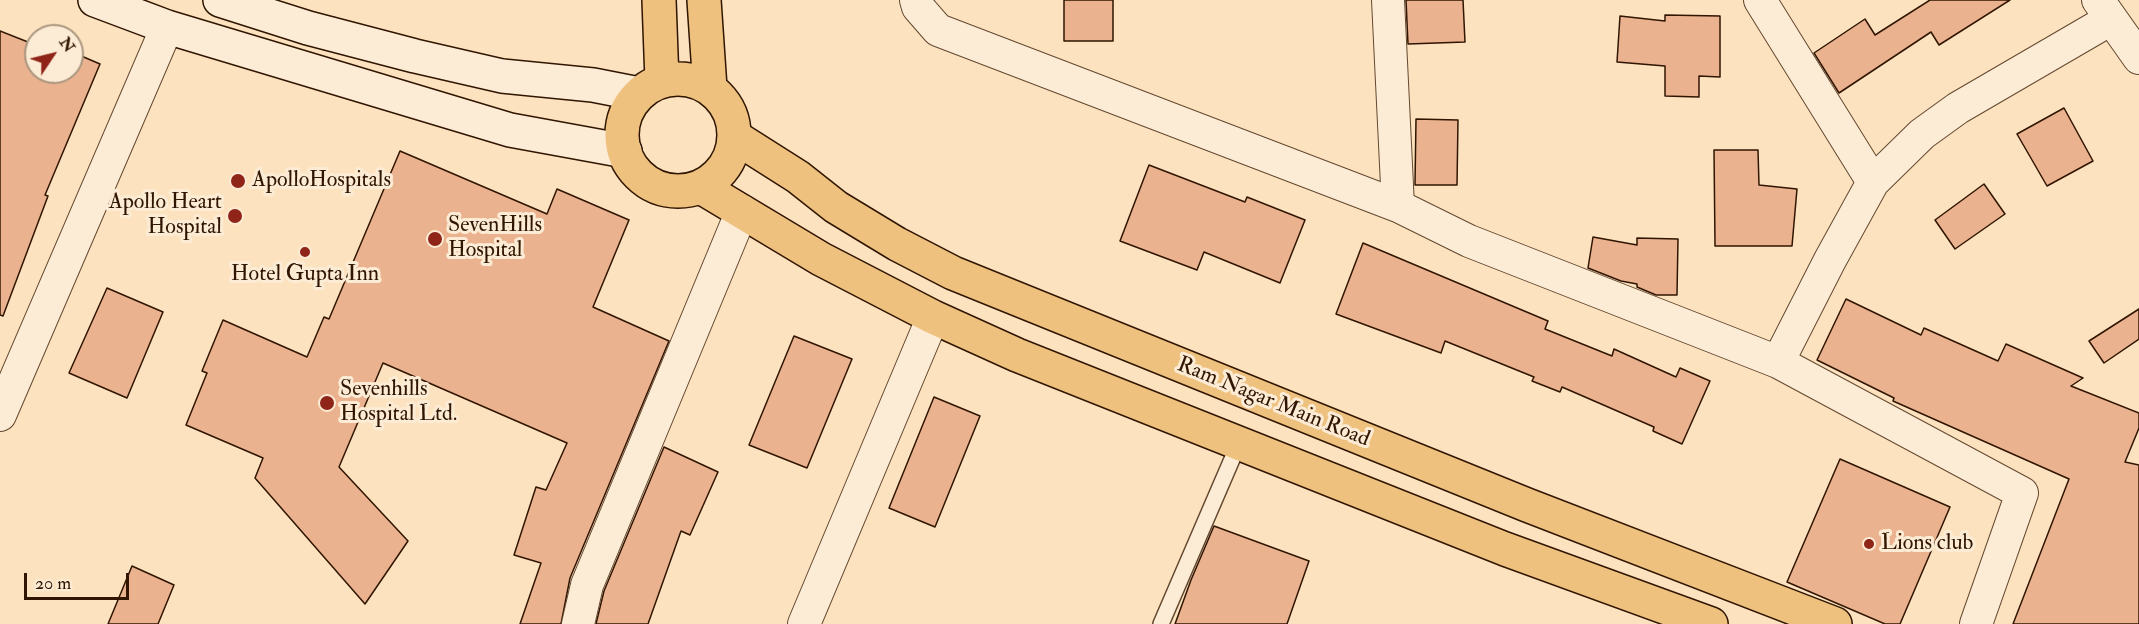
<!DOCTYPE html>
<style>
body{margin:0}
#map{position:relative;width:2139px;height:624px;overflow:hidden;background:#fce2be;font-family:"IM FELL Double Pica",serif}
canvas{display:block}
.north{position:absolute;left:24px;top:24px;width:60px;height:60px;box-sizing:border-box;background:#fdecd5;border:2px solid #ab9680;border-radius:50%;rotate:55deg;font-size:16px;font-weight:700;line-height:24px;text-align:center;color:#301500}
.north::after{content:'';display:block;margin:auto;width:21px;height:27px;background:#8f2418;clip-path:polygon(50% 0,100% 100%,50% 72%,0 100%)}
.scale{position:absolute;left:24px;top:573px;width:105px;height:27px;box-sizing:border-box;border:3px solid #301500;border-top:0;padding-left:8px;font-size:18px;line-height:21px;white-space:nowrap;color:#301500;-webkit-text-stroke:4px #fdecd5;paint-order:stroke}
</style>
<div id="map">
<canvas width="2139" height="624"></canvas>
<div class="north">N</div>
<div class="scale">20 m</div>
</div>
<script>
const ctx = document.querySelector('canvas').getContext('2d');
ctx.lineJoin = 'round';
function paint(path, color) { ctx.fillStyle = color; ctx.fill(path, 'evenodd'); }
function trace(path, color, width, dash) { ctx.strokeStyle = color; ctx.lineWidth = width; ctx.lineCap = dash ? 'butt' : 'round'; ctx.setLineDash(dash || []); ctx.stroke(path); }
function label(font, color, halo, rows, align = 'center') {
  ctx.font = font + ' "IM FELL Double Pica",serif'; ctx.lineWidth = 6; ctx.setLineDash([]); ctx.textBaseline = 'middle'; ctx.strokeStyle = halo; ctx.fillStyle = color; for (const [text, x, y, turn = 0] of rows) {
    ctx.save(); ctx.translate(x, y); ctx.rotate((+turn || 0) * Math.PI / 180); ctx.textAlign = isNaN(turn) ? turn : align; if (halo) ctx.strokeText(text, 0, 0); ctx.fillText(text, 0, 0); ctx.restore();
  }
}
const building = new Path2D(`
 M1064,0H1113V41H1064Z
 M1406,0H1463L1465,42L1408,44Z
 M1930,0H2010L1939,45L1931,32L1839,93L1814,53L1865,19L1875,35Z
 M1665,15L1720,16V77L1699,76V97L1665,96V66L1617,62L1620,16L1665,21Z
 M0,31L33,44L36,37V72H72V52L100,64L45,195L48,196L3,316L0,315Z
 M2064,108L2093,161L2047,186L2017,134Z
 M1416,119L1458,120L1457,185H1415Z
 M1714,150H1758L1759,185L1797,189L1792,246H1715Z
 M400,151L547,214L557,189L629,220L593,307L669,341L570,578L561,624H520L541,563L514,555L536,487L546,490L567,443L383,363L339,467L408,541L365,604L255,478L263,458L186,425L207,373L202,371L223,320L307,357L324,317L329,319Z
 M1149,165L1245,202L1247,197L1305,220L1280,283L1204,252L1197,270L1120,241Z
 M1984,184L2005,214L1955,249L1935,220Z
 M1593,237L1637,245V238L1678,239L1677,295H1656L1637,287V284L1621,281L1588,268Z
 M1363,243L1548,321L1545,329L1612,356L1614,349L1676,377L1680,368L1710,381L1682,444L1653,431L1654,427L1562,387L1560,392L1532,381L1534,377L1445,341L1441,353L1336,314Z
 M107,288L163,312L127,398L69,373Z
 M1846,299L1921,335L1924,328L1998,361L2006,344L2083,378L2071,386L2139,413V428L2125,462L2139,465V624H2013L2069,479L1893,401L1894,398L1817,360Z
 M2139,309V339L2104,363L2089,341Z
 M794,336L852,359L807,468L749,445Z
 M934,397L980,416L935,527L889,508Z
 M664,447L718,472L690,535L681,531L648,624H596L604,591Z
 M1840,459L1950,507L1900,624H1885L1787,582Z
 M1214,526L1309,561L1287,624H1175L1191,580Z
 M132,566L174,585L158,624H108Z`);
paint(building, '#eab28f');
trace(building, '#301500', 1.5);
const lane = new Path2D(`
 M1161,624L1239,443`);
const street = new Path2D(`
 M916,0L918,7L938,30L1398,206
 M1388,0L1398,206L1469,241L1778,362L2022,493L1976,624
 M1760,0L1873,182L1922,134L1958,108L2111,19
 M2098,0L2139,58
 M1778,362L1830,260L1873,182
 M0,415L167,27
 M578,624L587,585L742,211
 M804,624L933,317`);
const secondary = new Path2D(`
 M95,0L167,27L510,130L625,151
 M220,0L308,28L415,56L502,76L593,85L639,94`);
const primary = new Path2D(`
 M659,0L662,81
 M704,0L710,88
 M622 135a56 56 0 1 1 112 0a56 56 0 1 1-112 0Z
 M735,137L798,177L836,207L897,244L953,273L1527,505L1835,624
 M701,187L821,259L933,317L1017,355L1505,549L1711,624`);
trace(lane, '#634830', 18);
trace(street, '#634830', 34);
trace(secondary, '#301500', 36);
trace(primary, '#301500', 36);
trace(lane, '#fdecd5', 15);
trace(street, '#fdecd5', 32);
trace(secondary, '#fdecd5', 33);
trace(primary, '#eec17f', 33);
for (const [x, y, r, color] of [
 [238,181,8,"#8f2418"],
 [235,216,8,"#8f2418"],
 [435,239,8,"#8f2418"],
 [305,252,6,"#8f2418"],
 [327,403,8,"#8f2418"],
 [1869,544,6,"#8f2418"]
]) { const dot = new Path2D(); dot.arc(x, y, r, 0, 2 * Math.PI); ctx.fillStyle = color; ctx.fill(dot); trace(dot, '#fdecd5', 2); }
label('22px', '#301500', '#fdecd5', [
 ["ApolloHospitals",252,181],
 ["Apollo Heart",222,203,"right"],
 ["Hospital",222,228,"right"],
 ["SevenHills",448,226],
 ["Hospital",448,251],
 ["Hotel Gupta Inn",305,275,"center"],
 ["Sevenhills",340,390],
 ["Hospital Ltd.",340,415],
 ["Lions club",1881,544]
], 'left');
label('22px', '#301500', '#fdecd5', [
 ["Ram Nagar Main Road",1273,403,22]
]);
</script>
